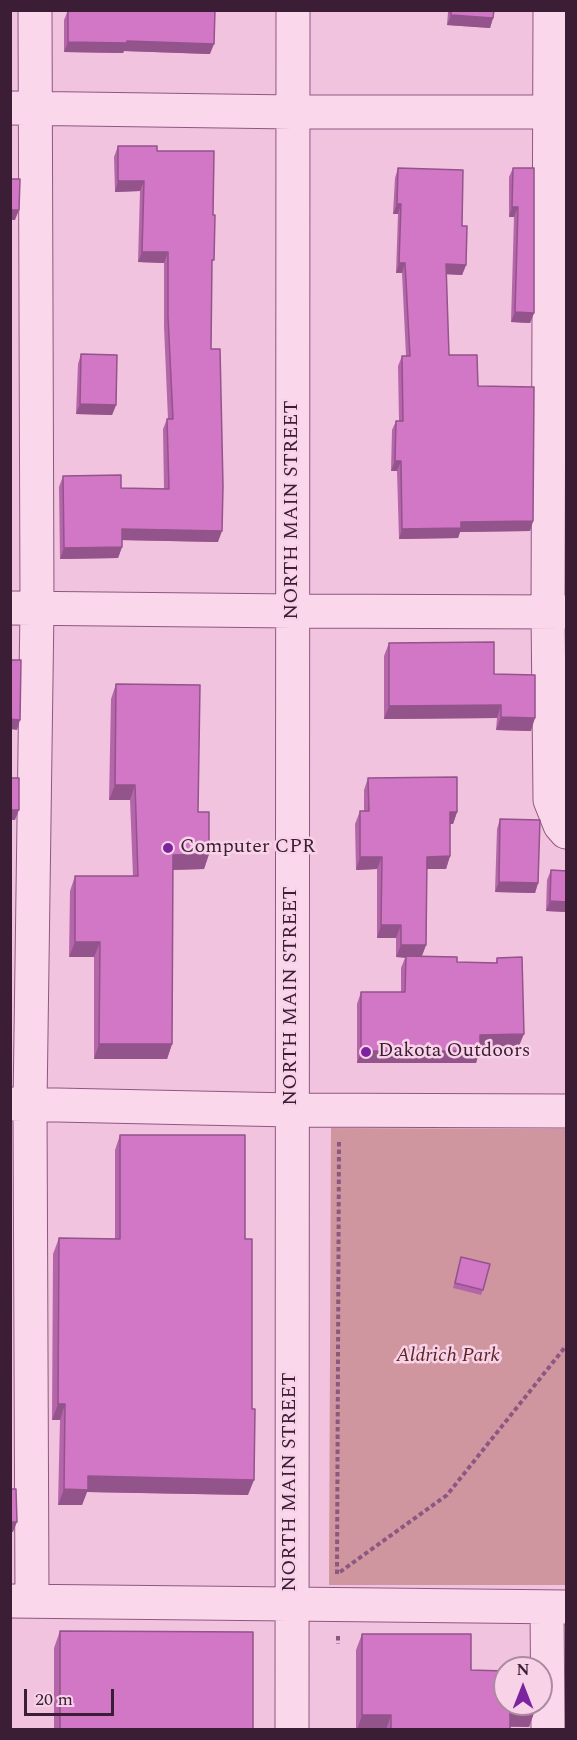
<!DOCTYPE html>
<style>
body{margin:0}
#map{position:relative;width:577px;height:1740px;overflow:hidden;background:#f1c3de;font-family:Spectral,serif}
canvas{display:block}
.frame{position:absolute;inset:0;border:12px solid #3c1d36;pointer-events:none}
.north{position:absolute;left:493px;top:1656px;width:60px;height:60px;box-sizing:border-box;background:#f8d3e8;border:2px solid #ad8aa1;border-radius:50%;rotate:0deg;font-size:16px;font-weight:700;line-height:24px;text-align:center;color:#3c1d36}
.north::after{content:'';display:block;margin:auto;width:21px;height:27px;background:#7c24a0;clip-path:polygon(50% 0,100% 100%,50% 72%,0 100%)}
.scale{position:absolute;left:24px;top:1689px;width:90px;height:27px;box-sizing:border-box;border:3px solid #3c1d36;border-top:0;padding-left:8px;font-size:18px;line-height:21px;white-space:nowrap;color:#3c1d36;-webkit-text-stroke:4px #f8d3e8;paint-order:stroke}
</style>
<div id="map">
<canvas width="577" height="1740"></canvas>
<div class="frame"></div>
<div class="north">N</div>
<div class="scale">20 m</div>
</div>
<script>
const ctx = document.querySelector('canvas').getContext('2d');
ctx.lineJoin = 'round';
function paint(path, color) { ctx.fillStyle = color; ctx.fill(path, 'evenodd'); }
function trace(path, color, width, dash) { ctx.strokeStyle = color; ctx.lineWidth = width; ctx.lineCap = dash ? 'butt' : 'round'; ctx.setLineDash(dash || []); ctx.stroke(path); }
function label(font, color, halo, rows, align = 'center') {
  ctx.font = font + ' Spectral,serif'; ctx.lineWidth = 5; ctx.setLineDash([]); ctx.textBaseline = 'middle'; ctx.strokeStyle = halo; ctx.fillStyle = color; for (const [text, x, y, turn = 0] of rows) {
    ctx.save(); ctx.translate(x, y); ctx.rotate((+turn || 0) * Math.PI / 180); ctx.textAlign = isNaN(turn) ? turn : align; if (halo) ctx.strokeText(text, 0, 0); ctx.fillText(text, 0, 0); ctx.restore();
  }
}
paint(new Path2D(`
 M331,1128L566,1129V1585H329Z`), '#d096a0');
const minor = new Path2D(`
 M550,10L548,612L550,800L560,825L566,832
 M10,108L293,112H566
 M10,608L293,611L566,612
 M10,1104L292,1110L566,1111
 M10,1601L566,1607
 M32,1601L30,1105L37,608L35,10
 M547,1607L548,1730
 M292,1730L293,10`);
trace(minor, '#8d5880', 35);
trace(new Path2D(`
 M340,1572L447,1495L566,1346
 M337,1574L339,1141
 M338,1636V1644`), '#8d5880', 4, [4.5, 3]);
trace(minor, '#fbd7ec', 33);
paint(new Path2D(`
 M68,10L210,54L124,51L123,53L64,52V20Z
 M437,10H494L493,18L490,28L447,25L448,12H437Z
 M118,146L157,151L212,265L211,349L218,542L122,540V547L118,558L60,559L59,487L63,476L121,488L164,489L163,429L167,419H168L164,327V263L138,262L140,191L115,192L114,157Z
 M398,168L462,226L466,265L462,275L446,274L449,355L478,386L533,521L530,531L460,532L458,538L399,539L397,471H391L392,430L396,421H399L398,366L402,356H406L402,273H396L398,214H393L395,178Z
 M513,168L534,313L530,323L511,322L514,217H509V177Z
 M81,354L116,405L112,415L76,414L78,364Z
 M389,643L494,674L531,731L496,730L497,718L384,719V656Z
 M116,684L198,812L209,854L204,869L173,870L172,1044L167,1059H94V957H69L70,891L75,876H133L130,800H109L111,699Z
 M368,778L457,812L453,824H450V856L446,869H427L426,945L422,956L457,962L496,963L497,958L519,1046L480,1047L476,1063H357V1004L361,992H401V968L405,958L396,957V938H377V869L356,870L355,824L360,811H364V790Z
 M500,819L538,883L535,893L495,892L497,829Z
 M551,870L567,871V912L546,911L547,880Z
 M120,1135L245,1239L248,1495L87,1492L82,1505H58L60,1420H52L53,1254L59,1238L115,1239V1150Z
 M461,1257L483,1290L481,1295L453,1288Z
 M60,1631L253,1730H54V1648Z
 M362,1634L471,1670L535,1710L529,1727H510V1730H356V1650Z`), '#b566aa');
paint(new Path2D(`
 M438,10H448V12H437Z
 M451,15L493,18L490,28L447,25Z
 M127,41L214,44L210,54L124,51L123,53L64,52L68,42Z
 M118,181H144L140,191L115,192Z
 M397,204H401L398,214H393Z
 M512,207H518L514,217H509Z
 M10,210H19L15,220H10Z
 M142,252H168L164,263L138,262Z
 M399,263H405L402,273H396Z
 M446,264L466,265L462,275L442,274Z
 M515,312L534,313L530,323L511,322Z
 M80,404L116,405L112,415L76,414Z
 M395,461H401L397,471H391Z
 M533,521L530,531L460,532L458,538L399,539L402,529L461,522Z
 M122,529L222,531L218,542L118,540Z
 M122,547L118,558L60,559L64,548Z
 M501,705L497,718L384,719L389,706Z
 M501,717L535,718L531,731L496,730Z
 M10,719L20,720L17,730L10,729Z
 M115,785H135L130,800H109Z
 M10,810H19L15,820H10Z
 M450,812H457L453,824H445Z
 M209,854L204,869L168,870L173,855Z
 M450,856L446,869H422L427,857Z
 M360,857H382L377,869L356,870Z
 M499,882L538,883L535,893L495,892Z
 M550,901L567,902V912L546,911Z
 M381,925H401L396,938H377Z
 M75,942H100L94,957H69Z
 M401,945H426L421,958L396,957Z
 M524,1034L519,1046L476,1047L480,1035Z
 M99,1044H172L167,1059H94Z
 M361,1051H480L476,1063H357Z
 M58,1404H65L60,1420H52Z
 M88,1476L254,1480L248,1495L87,1492L82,1505H58L64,1489Z
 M10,1522H17L13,1532H10Z
 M510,1710H535L529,1727L504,1726Z
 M362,1715H391L386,1730H357Z`), '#93538b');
const building = new Path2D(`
 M68,10H215L214,44L127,41V43L68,42Z
 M451,10H494L493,18L451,15Z
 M118,146H157V151H214L213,215H215L214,260H212L211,349H220L223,486L222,531L122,529V547L64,548L63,476L121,475V488L169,489L167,419H173L168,316V252H142L144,181H118Z
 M398,168L463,170L462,226H467L466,265L446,264L449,355H477L478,386L534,387L533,521L461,522V528L402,529L401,461H395L396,421H403L402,356H410L405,263H399L401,204H397Z
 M513,168H534V313L515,312L518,207H512Z
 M10,179H20L19,210H10Z
 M81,354L117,355L116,405L80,404Z
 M494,642V674L535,675V718L501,717V705L389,706V643Z
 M10,660H21L20,720L10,719Z
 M116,684L200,685L198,812H209V854L173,855L172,1044H99L100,942H75V876H138L135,785H115Z
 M457,777V812H450V856L427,857L426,945H401V925H381L382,857H360V811H369L368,778Z
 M10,778H19V810H10Z
 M500,819L540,820L538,883L499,882Z
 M551,870L567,871V902L550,901Z
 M406,956L457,957V962L497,963V958L522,957L524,1034L480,1035V1051H361V992H405Z
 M120,1135H245V1239H252V1409H255L254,1480L88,1476V1490L64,1489L65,1404H58L59,1238L120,1239Z
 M461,1257L490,1264L483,1290L455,1283Z
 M10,1489H16L17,1522H10Z
 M60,1631L253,1632V1730H60Z
 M362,1634H471V1670L505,1671V1704H535V1710H510V1730H391V1715H362Z`);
paint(building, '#d277c6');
trace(building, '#93538b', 1.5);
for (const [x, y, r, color] of [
 [168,848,6,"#7c24a0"],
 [366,1052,6,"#7c24a0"]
]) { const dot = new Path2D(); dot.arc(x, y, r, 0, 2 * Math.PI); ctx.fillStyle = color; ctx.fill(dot); trace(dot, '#f8d3e8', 2); }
label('20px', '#3c1d36', '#f8d3e8', [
 ["NORTH MAIN STREET",293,510,-90],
 ["NORTH MAIN STREET",292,996,-90],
 ["NORTH MAIN STREET",291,1482,-90]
]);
label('20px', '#3c1d36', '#f8d3e8', [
 ["Computer CPR",180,848],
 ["Dakota Outdoors",378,1052]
], 'left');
label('italic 20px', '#5a2325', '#f8d3e8', [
 ["Aldrich Park",448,1357]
]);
</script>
